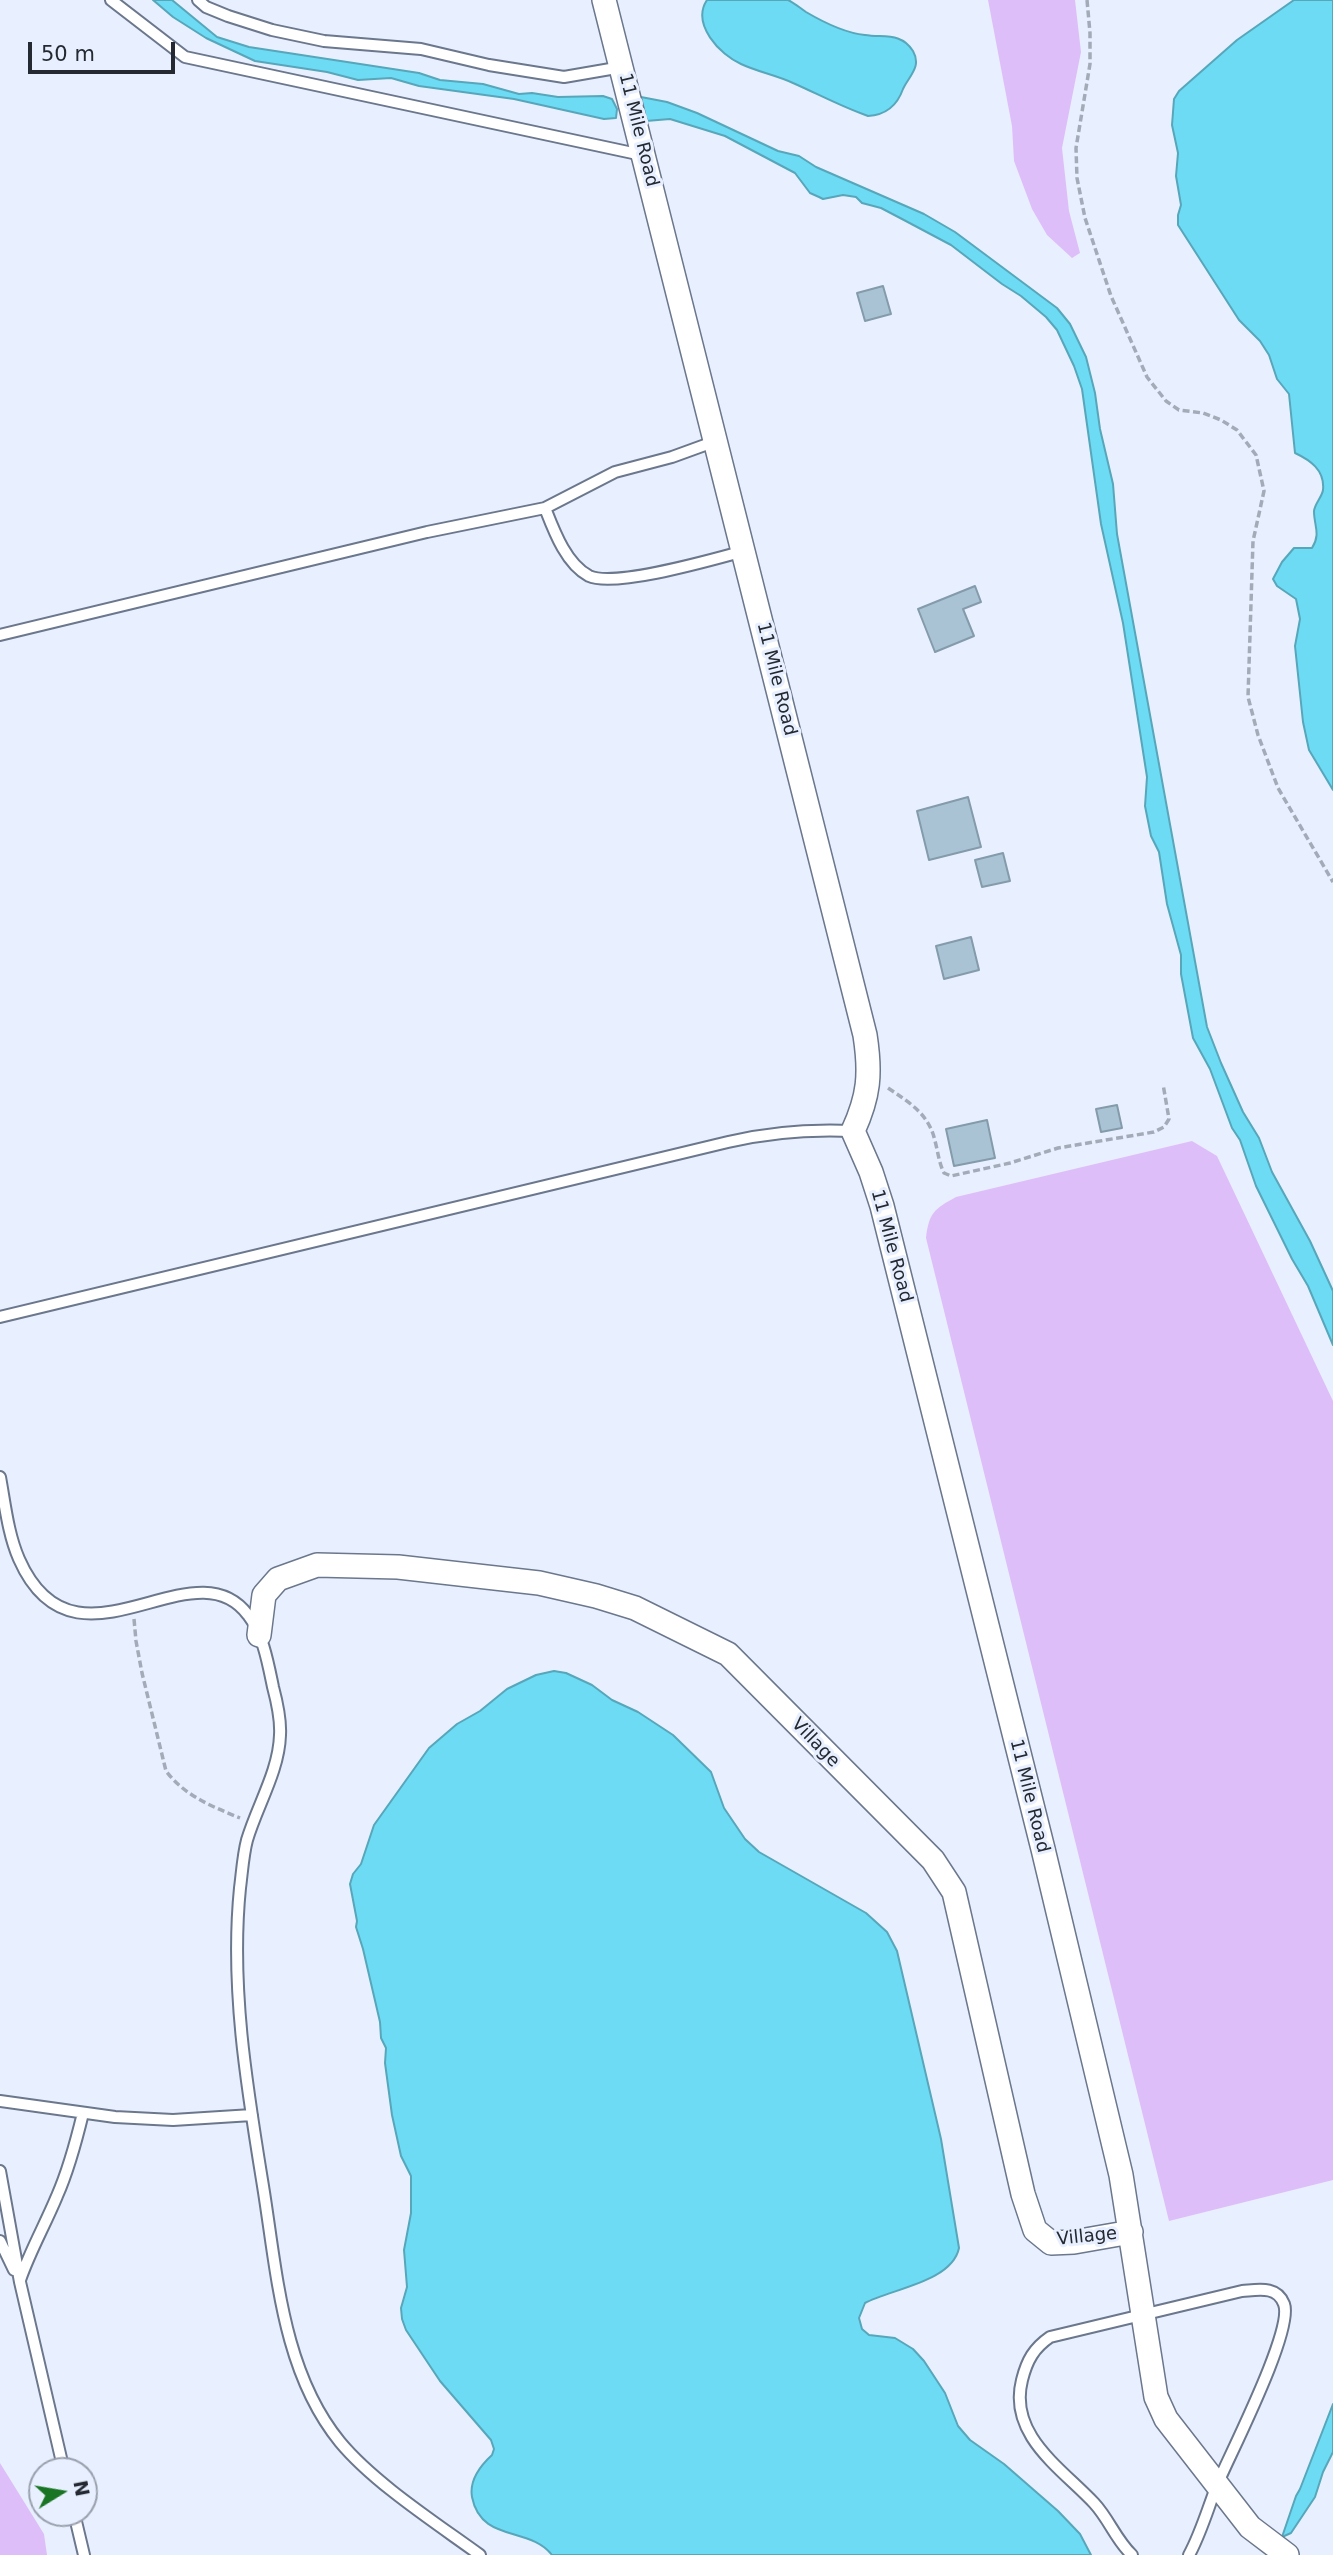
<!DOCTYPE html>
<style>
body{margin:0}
#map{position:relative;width:1333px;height:2555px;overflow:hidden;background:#e8f0ff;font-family:"DejaVu Sans",sans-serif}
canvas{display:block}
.north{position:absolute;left:28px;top:2457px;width:70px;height:70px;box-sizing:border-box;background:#e8f0ff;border:2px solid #9aa0ad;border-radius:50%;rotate:79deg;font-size:19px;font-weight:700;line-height:28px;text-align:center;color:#242932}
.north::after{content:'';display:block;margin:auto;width:24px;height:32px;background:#197523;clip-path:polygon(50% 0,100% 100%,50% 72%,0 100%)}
.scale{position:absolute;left:28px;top:42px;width:147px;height:32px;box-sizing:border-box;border:4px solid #242932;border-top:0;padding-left:9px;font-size:21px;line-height:24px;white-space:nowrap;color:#242932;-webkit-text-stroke:5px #e8f0ff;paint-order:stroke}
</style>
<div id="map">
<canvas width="1333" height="2555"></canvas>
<div class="north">N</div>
<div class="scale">50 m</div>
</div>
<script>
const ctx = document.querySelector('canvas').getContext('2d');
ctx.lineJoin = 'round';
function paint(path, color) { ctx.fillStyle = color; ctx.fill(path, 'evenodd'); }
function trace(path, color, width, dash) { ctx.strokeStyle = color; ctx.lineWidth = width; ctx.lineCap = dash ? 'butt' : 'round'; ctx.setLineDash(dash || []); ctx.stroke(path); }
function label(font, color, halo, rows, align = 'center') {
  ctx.font = font + ' "DejaVu Sans",sans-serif'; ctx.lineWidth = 6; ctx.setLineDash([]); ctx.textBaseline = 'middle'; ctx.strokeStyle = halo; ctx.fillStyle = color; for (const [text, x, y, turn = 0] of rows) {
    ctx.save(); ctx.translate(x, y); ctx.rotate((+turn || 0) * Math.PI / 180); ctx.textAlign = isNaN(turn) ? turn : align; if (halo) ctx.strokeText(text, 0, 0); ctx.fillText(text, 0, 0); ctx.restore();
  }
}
paint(new Path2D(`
 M988,0H1075L1081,52L1062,148L1069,211L1080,253L1072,258L1047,235L1032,209L1014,161L1012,126Z
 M1192,1141L1217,1156L1333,1401V2180L1169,2221L926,1238C929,1213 934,1209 956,1197Z
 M0,2463L44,2534L47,2555H0Z`), '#debef8');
const water = new Path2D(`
 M153,0H172L217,37L249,47L419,73L440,80L483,84L519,94L532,93L558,97L603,96L612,99L617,109L616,118L604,119L514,99L419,86L391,78L358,80L327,72L255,61L206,38L173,17Z
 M707,0C722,0 777,0 788,0C793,2 800,8 806,12C823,22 845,33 865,35C884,38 901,32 913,51C922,67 909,76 903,89C897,106 886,115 868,116C842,107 818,94 793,83C776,75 758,72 741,64C720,55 691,24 707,0Z
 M1294,0H1333V790L1309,750L1303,722L1295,646L1300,619L1296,599L1277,586L1273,579L1282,562L1294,548H1312C1321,534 1314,526 1314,511C1315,503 1322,497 1323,490C1325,470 1310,460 1295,453L1289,394L1277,379L1269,355L1260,341L1239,320L1178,225V215L1181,205L1176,176L1178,153L1172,125L1174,99L1179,91L1237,40Z
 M641,97L667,102L697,113L778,151L799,156L816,167L924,214L955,232L1057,308L1070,324L1086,357L1095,393L1100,429L1113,484L1117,534L1207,1027L1221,1063L1243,1112L1259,1138L1272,1172L1310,1241L1333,1291V1345L1308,1286L1292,1259L1256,1186L1240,1140L1232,1128L1210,1069L1193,1038L1181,974V955L1167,904L1159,852L1151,836L1145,806L1147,777L1123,623L1101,524L1082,389L1074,366L1057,330L1046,317L1021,296L1002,284L951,245L902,219L881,208L862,203L856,197L843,195L823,199L819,197L810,193L795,173L725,136L670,119L646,121L642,111Z
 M554,1671L566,1673L592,1685L612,1700L638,1712L673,1735L711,1772L724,1808L745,1839L759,1852L866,1913L887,1932L897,1951L941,2139L959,2248C952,2282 891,2289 865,2303L859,2318L862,2329L869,2335L895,2338L913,2349L924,2361L945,2393L958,2426L970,2440L1004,2464L1058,2511L1080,2534L1091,2555H552C530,2526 481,2543 472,2497C469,2480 480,2466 492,2455L494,2449L491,2440L440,2381L406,2330L402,2319L401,2308L407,2287L404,2250L411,2213V2176L401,2156L392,2115L385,2063L386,2048L381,2038L380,2022L363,1949L356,1927L357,1921L350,1884L353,1874L361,1864L374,1825L429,1748L457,1724L480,1711L507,1689L536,1675Z
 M1333,2404V2452L1323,2472L1315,2497L1291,2533L1282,2537L1296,2496L1300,2489Z`);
paint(water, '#6ddbf4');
trace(water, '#57a6ba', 2);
const building = new Path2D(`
 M883,286L891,314L865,321L857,293Z
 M975,586L981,602L963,609L974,636L935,652L918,609Z
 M968,797L981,847L929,860L917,811Z
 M1003,853L1010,881L982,887L975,860Z
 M971,937L979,970L944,979L936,946Z
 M1117,1105L1122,1128L1101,1132L1096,1109Z
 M987,1120L995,1158L954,1166L946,1129Z`);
paint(building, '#aac3d4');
trace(building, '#839bab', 2);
const service = new Path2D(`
 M111,0L185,57L642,155
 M198,0L206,7L228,16L272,30L324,41L421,49L489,65L564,77L622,67
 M545,508C554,531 566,564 589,576C615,588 714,559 744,551
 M0,635L427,532L545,508L615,472L672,457L716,441
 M0,1317L728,1142C770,1132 809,1129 853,1131
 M0,1477C5,1504 8,1534 19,1559C75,1686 193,1541 248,1615C263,1634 268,1663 273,1687C277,1702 281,1719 280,1735C279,1771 257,1806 247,1840C243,1855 242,1873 240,1888C230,1987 247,2088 263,2186C277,2272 282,2371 340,2442C374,2483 436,2523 480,2555
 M0,2101L115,2117L173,2120L252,2115
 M0,2171L20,2282L64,2471
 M0,2241L14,2270
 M20,2280C30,2251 45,2225 57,2196C69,2169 76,2142 83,2113
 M74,2513L84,2555
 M1132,2555C1116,2540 1109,2519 1094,2503C1061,2468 1008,2435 1022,2380C1027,2360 1034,2348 1050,2337L1242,2291C1257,2290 1277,2285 1284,2304C1294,2330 1230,2454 1217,2485C1208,2508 1201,2533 1189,2555`);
const minor = new Path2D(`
 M604,0L865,1035C871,1074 869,1096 853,1131L871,1172L882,1206L1043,1849L1121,2175L1156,2397L1166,2419L1250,2527L1287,2555
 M259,1635L264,1595L278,1579L317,1565L398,1567L539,1583L596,1596L635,1608L728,1654L933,1860L954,1892L1023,2194L1035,2230L1051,2243L1074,2242L1131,2232`);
trace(service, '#6b778c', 14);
trace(minor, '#6b778c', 26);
trace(new Path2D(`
 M1087,0L1090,33V64L1076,148L1077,178L1085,218L1111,296L1147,377L1166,401L1179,410L1203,413L1221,420L1237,430L1256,455L1264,491L1253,541L1248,697L1258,735L1278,788L1333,882
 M888,1088C910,1103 929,1114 935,1141C938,1152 939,1163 944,1173L951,1176L1010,1163L1058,1148L1154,1132L1164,1127L1169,1119L1163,1084
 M134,1619L136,1641L142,1673L166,1771C185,1796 211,1806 240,1818`), '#a4abb8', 3.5, [7, 3.5]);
trace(service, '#fff', 10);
trace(minor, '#fff', 23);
label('18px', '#242932', '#e8f0ff', [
 ["11 Mile Road",638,130,76],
 ["11 Mile Road",776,679,76],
 ["11 Mile Road",891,1246,75],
 ["Village",815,1743,46],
 ["11 Mile Road",1029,1796,76],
 ["Village",1087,2237,-6]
]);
</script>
